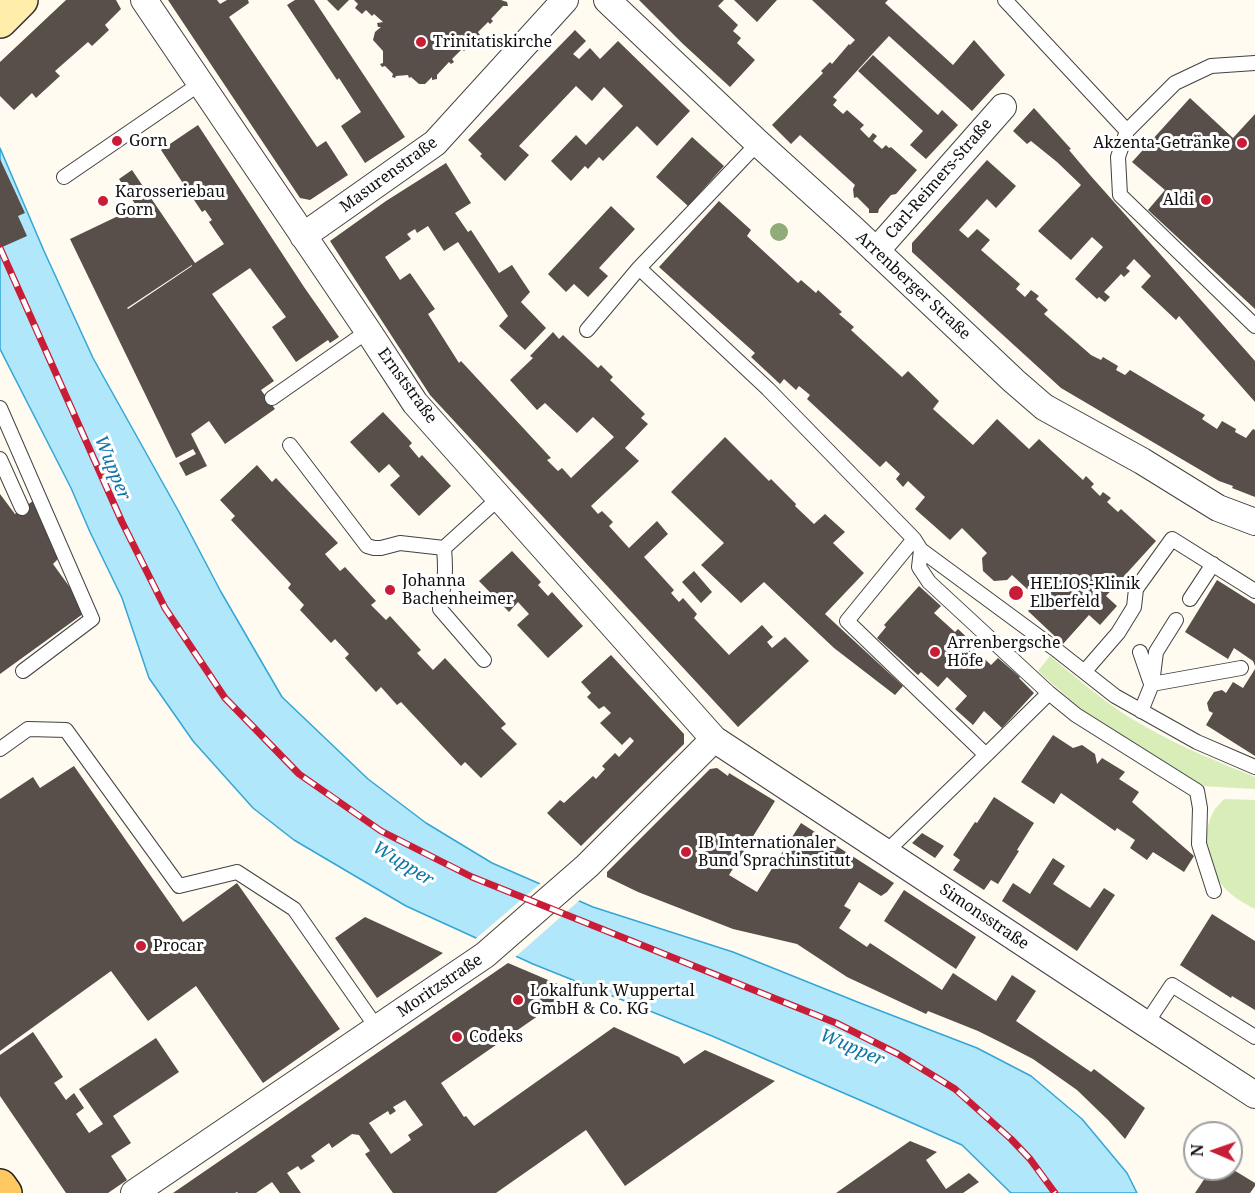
<!DOCTYPE html>
<meta charset="utf-8">
<style>
body{margin:0}
#map{position:relative;width:1255px;height:1193px;overflow:hidden;background:#fffbf0;font-family:"Noto Serif",serif}
canvas{display:block}
.north{position:absolute;left:1183px;top:1121px;width:60px;height:60px;box-sizing:border-box;background:#fff;border:2px solid #9f9f9f;border-radius:50%;rotate:272deg;font-size:16px;font-weight:700;line-height:24px;text-align:center;color:#0f0f0f}
.north::after{content:'';display:block;margin:auto;width:21px;height:27px;background:#c91d37;clip-path:polygon(50% 0,100% 100%,50% 72%,0 100%)}
</style>
<div id="map">
<canvas width="1255" height="1193"></canvas>
<div class="north">N</div>
</div>
<script>
const ctx = document.querySelector('canvas').getContext('2d');
ctx.lineJoin = 'round';
function paint(path, color) { ctx.fillStyle = color; ctx.fill(path, 'evenodd'); }
function trace(path, color, width, dash) { ctx.strokeStyle = color; ctx.lineWidth = width; ctx.lineCap = dash ? 'butt' : 'round'; ctx.setLineDash(dash || []); ctx.stroke(path); }
function label(font, color, halo, rows, align = 'center') {
  ctx.font = font + ' "Noto Serif",serif'; ctx.lineWidth = 6; ctx.setLineDash([]); ctx.textBaseline = 'middle'; ctx.strokeStyle = halo; ctx.fillStyle = color; for (const [text, x, y, turn = 0] of rows) {
    ctx.save(); ctx.translate(x, y); ctx.rotate((+turn || 0) * Math.PI / 180); ctx.textAlign = isNaN(turn) ? turn : align; if (halo) ctx.strokeText(text, 0, 0); ctx.fillText(text, 0, 0); ctx.restore();
  }
}
paint(new Path2D(`
 M1050,656C1080,681 1111,708 1146,727C1181,747 1218,762 1255,777V789L1202,786L1089,716L1038,671Z
 M1224,799L1255,800V909C1247,905 1238,900 1231,894C1208,875 1198,836 1215,809C1218,806 1221,802 1224,799Z`), '#d8edb7');
const water = new Path2D(`
 M0,148L44,251L93,358L179,512L221,592L282,697L368,779L426,823L492,863L593,907L733,952L860,1003L977,1048L1031,1076L1082,1119L1127,1173L1137,1193H1011L962,1145L869,1104L712,1036L533,964L406,906L294,840L253,808L193,741L149,678L122,598L90,532L71,488L0,349Z`);
paint(water, '#b1e7fa');
trace(water, '#33a6d6', 1.5);
paint(new Path2D(`
 M542,882L581,899L513,959L473,941Z`), '#fffbf0');
paint(new Path2D(`
 M66,0H116L121,9L105,25L109,30L92,46L88,42L55,71L60,76L36,98L32,93L14,110L0,96V62Z
 M168,0H217L220,4L227,0H248L249,3L229,17L317,147L326,141L348,175L310,200L300,198Z
 M295,0H314L405,137L365,163L341,126L361,112L339,78L337,80L287,5Z
 M327,0H349L338,11Z
 M354,0H501L507,2L508,6H503L491,19L493,21L490,24L488,22L478,32L480,35L477,37L475,35L465,46L467,48L464,51L462,49L452,59L454,62L451,64L449,62L437,75V79L432,80V77L425,84H419L411,77L409,78L408,75L396,76L395,78L392,77L393,74L385,66L382,67L380,64L383,63V51L373,40L375,32L381,27H378L377,23L383,22L374,14L372,16L366,10L362,14L355,8L358,4Z
 M639,0H724L718,6L738,25L733,31L741,38L737,43L755,60L730,87L683,44Z
 M734,0H777L757,22Z
 M812,0H888L885,3L953,65L974,40L1005,75L972,111L889,36L875,51L833,97L837,100L833,105L843,114L847,110L864,125L860,129L869,138L873,133L877,136L873,141L882,149L886,145L889,148L891,147L917,170L896,194L891,195L879,209L878,213H869V209L857,197L854,198L853,189L855,185L800,135L791,144L772,125L823,73L821,71L830,62L832,64L849,44L850,45L855,40Z
 M575,30L586,41L573,54L579,59L590,48L600,59L618,41L690,111L657,146L637,126L603,161L599,157L588,169L585,166L571,181L551,161L576,135L586,145L623,106L604,87L592,101L576,86L519,146L529,155L505,181L480,156L482,154L468,140Z
 M873,55L938,115L942,110L958,125L926,159L910,145L923,131L858,71Z
 M1190,98L1233,138L1255,114V309L1148,210L1165,190L1132,162Z
 M1034,108L1071,149L1069,150L1090,175L1255,361V402L1179,316L1176,320L1141,287L1151,276L1134,259L1126,268L1130,271L1124,277L1121,274L1104,292L1110,297L1105,302L1099,297L1097,299L1075,279L1103,247L1092,237L1071,260L1038,231L1081,185L1057,162L1031,141L1027,144L1013,131Z
 M198,125L304,287L339,337L330,343L328,340L296,362L272,327L286,317L250,268L212,294L274,381L261,390L275,409L225,444L209,421L191,434L207,466L186,476L179,463L196,454L193,449L176,458L70,239L137,207L119,179L132,170L195,263L224,244L209,222L212,220L205,210L202,212L161,150ZM192,265V266L128,309L127,308Z
 M692,137L724,166L688,206L656,177Z
 M0,159L25,213L18,216L27,236L0,248Z
 M987,160L1016,186L996,208L987,199L959,230L968,238L977,229L990,240L981,250L1020,284L1016,289L1025,297L1031,290L1039,296L1036,299L1048,310L1044,314L1091,355L1101,360L1103,357L1118,366L1116,370L1125,375L1130,370L1205,415L1202,419L1217,429L1222,421L1236,429L1235,432L1246,438L1253,429L1255,430V497L1232,488L1233,486L1219,481L1061,388L912,252V243Z
 M446,163L471,203L455,213L468,232L471,230L499,273L512,265L530,292L521,302L546,328L525,350L499,326L508,316L458,242L444,251L428,226L417,233L415,229L407,234L411,239L385,257L400,280L410,273L435,309L428,314L459,363L461,361L551,458L547,460L558,471L562,468L571,478L614,437L593,417L577,433L545,403L537,410L510,380L533,358L530,356L553,332L559,339L563,335L598,368L601,365L613,377L610,380L645,414L641,418L648,424L625,448L639,461L591,506L598,514L602,511L613,522L609,526L629,548L657,521L668,534L644,557L674,590L671,593L679,602L683,598L697,614L694,618L729,655L762,625L773,637L767,642L772,648L785,637L809,661L738,727L430,395L330,241L386,201Z
 M719,201L751,230L747,236L798,283L801,280L816,293L818,290L842,312L839,314L854,327L851,330L902,377L908,371L939,401L933,409L973,445L997,419L1029,449L1039,439L1083,480L1086,476L1094,484L1091,487L1100,496L1103,492L1111,498L1107,502L1118,512L1121,509L1156,541L1106,596L1117,606L1100,625L1089,615L1063,644L1028,611L1038,599L1012,575L1007,580L994,581L983,571L982,558L987,553L962,528L950,540L915,509L925,497L908,481L903,487L896,479L900,474L886,461L880,467L807,399L810,395L799,386L796,390L784,379L780,384L751,357L755,353L659,267Z
 M611,206L635,229L599,268L608,276L588,297L574,284L566,292L548,274Z
 M383,412L412,443L409,446L419,458L422,455L451,486L419,516L390,485L400,476L389,464L379,473L350,442Z
 M725,437L769,481L771,479L796,504L795,506L814,524L825,514L845,532L833,543L864,573L825,614L903,686L895,695L834,648L764,582L741,603L701,565L724,543L671,492Z
 M257,465L272,482L276,478L338,543L325,554L340,571L345,567L376,601L371,605L386,620L390,616L421,650L417,653L433,670L445,658L506,724L501,728L517,744L481,778L465,762L461,766L401,702L397,705L381,687L376,692L345,658L349,654L335,639L331,643L300,610L304,605L288,588L291,584L231,520L235,516L220,500Z
 M0,494L15,514L37,498L58,552L57,560L53,564L87,611L0,674Z
 M512,551L541,582L538,585L548,596L552,592L583,626L548,658L517,625L529,614L518,602L509,612L479,581Z
 M694,571L712,592L701,603L682,582Z
 M1217,580L1255,604V666L1253,661L1234,648L1228,659L1185,632Z
 M919,586L941,606L934,613L955,632L958,629L973,643L971,646L991,665L998,658L1020,677L1019,678L1034,693L1002,728L984,711L973,725L955,709L967,696L947,677L938,687L921,672L918,675L877,638L886,627L884,625Z
 M611,655L684,734V744L581,846L547,813L560,800L564,803L593,776L596,779L605,769L602,766L615,753L619,757L634,741L630,737L622,745L600,723L611,713L604,706L599,709L587,697L591,693L581,682Z
 M1255,669V756L1206,725L1213,713L1209,711L1207,703L1214,692L1222,690L1226,693L1233,682L1243,688Z
 M1053,735L1073,748L1082,745L1095,754L1097,764L1102,758L1125,772L1119,779L1139,792L1132,802L1194,856L1184,872L1153,852L1147,860L1130,848L1135,840L1117,828L1115,831L1061,793L1054,804L1021,782Z
 M74,766L183,922L237,883L340,1029L263,1083L196,986L148,1021L111,971L0,1051V799L33,777L40,788Z
 M717,768L728,776L729,773L775,801L729,875L757,892L801,823L894,883L887,892L881,896L859,882L844,906L851,910L839,928L867,947L870,943L942,990L953,973L996,1001L1012,975L1036,991L1016,1021L1091,1072L1094,1069L1145,1108L1125,1139L1108,1120L1077,1090L1033,1059L1002,1043L978,1031L928,1011L926,1014L847,977L797,944L733,929L638,892L607,877V872L710,769Z
 M994,797L1034,823L1017,850L1019,851L998,884L991,880L984,890L953,870L960,860L953,855L975,822L977,823Z
 M922,833L944,846L935,858L912,843Z
 M1053,858L1065,866L1053,884L1090,908L1104,888L1115,895L1077,951L1002,901L1013,883L1030,894Z
 M904,890L976,937L956,969L884,921Z
 M1212,914L1255,941V1010L1232,996L1231,998L1180,965Z
 M365,917L443,953L377,998L335,938Z
 M508,963L574,991L441,1083L464,1117L466,1116L474,1126L614,1027L679,1057L684,1064L705,1050L775,1081L625,1186L586,1130L496,1193H393L365,1154L370,1151L359,1135L352,1134L332,1148L329,1143L311,1156L315,1161L301,1170L298,1166L287,1173L301,1193H280L272,1182L256,1193H238L237,1192L235,1193H173ZM405,1100L423,1125L408,1135L411,1140L391,1154L369,1123L388,1111L390,1115L396,1111L393,1107Z
 M33,1032L63,1077L54,1083L66,1100L74,1093L84,1108L76,1114L89,1133L103,1124L79,1089L156,1038L179,1072L113,1116L131,1143L111,1156L127,1180L108,1193H66L0,1096V1055Z
 M910,1141L937,1152L926,1160L946,1189L969,1173L979,1182L963,1193H836Z
 M1211,1169H1232L1255,1183V1186L1250,1193H1195Z`), '#584e4a');
const lane = new Path2D(`
 M1005,0L1127,131
 M1255,63L1211,66L1175,83L1127,131L1118,157L1120,195L1255,326
 M758,143L639,268L768,389L914,539L921,550L919,567L929,582L1049,693L1076,715L1197,791L1200,808L1199,844L1214,891
 M64,177L201,83
 M587,330L639,268
 M272,398L368,331
 M0,408L92,619L23,671
 M290,445L367,546L374,548H381L400,543L444,548L499,498
 M0,459L22,508
 M444,548C445,560 446,572 444,584C443,592 439,600 440,609L484,660
 M921,550L1054,648L1115,696L1197,742L1255,767
 M1190,599L1213,564
 M1140,652L1150,681
 M1085,671L1118,633L1134,607L1136,589L1172,539L1255,591
 M1152,684L1156,652L1176,620
 M1141,711L1152,684L1241,668
 M0,749L28,729L66,730L179,886L237,872L294,909L377,1028
 M986,755L1049,693
 M886,852L986,755L847,621L914,539
 M1146,1024L1172,985L1255,1037`);
const street = new Path2D(`
 M144,0L368,331L415,403L714,739L1146,1024L1255,1095
 M607,0L758,143L853,229L1014,381L1044,407L1142,461L1218,508L1255,522
 M303,236L435,143L565,0
 M876,251L1003,107
 M134,1193L485,955L587,866L714,739`);
const secondary = new Path2D(`
 M0,21L21,0`);
const primary = new Path2D(`
 M0,1186L5,1193`);
trace(lane, '#424242', 16);
trace(street, '#424242', 28);
trace(secondary, '#313131', 36);
trace(primary, '#202020', 36);
trace(lane, '#fff', 14);
trace(street, '#fff', 26);
trace(secondary, '#ffedab', 33);
trace(primary, '#ffc860', 33);
const rail = new Path2D(`
 M0,248L122,522L165,608L225,698L299,774L381,831L472,877L836,1023L898,1054L955,1089L1011,1139L1030,1159L1055,1193`);
trace(rail, '#c91d37', 7);
trace(rail, '#fff', 4.5, [14]);
ctx.fillStyle = '#8fac7a';
for (const [x, y] of [
 [779,232]
]) { ctx.beginPath(); ctx.arc(x, y, 9, 0, 2 * Math.PI); ctx.fill(); }
for (const [x, y, r, color] of [
 [421,42,6,"#c91d37"],
 [117,141,6,"#c91d37"],
 [1242,143,6,"#c91d37"],
 [1206,200,6,"#c91d37"],
 [103,201,6,"#c91d37"],
 [390,590,6,"#c91d37"],
 [1016,593,8,"#c91d37"],
 [935,652,6,"#c91d37"],
 [686,852,6,"#c91d37"],
 [141,946,6,"#c91d37"],
 [518,1000,6,"#c91d37"],
 [457,1037,6,"#c91d37"]
]) { const dot = new Path2D(); dot.arc(x, y, r, 0, 2 * Math.PI); ctx.fillStyle = color; ctx.fill(dot); trace(dot, '#fff', 2); }
label('16px', '#0f0f0f', '#fff', [
 ["Trinitatiskirche",433,42],
 ["Gorn",129,141],
 ["Akzenta-Getränke",1230,143,"right"],
 ["Karosseriebau",115,192],
 ["Gorn",115,210],
 ["Aldi",1194,200,"right"],
 ["Johanna",402,581],
 ["Bachenheimer",402,599],
 ["HELIOS-Klinik",1030,584],
 ["Elberfeld",1030,602],
 ["Arrenbergsche",947,643],
 ["Höfe",947,661],
 ["IB Internationaler",698,843],
 ["Bund Sprachinstitut",698,861],
 ["Procar",153,946],
 ["Lokalfunk Wuppertal",530,991],
 ["GmbH & Co. KG",530,1009],
 ["Codeks",469,1037]
], 'left');
label('16px', '#0f0f0f', '#fff', [
 ["Masurenstraße",389,175,-36],
 ["Carl-Reimers-Straße",939,179,-49],
 ["Arrenberger Straße",913,286,43],
 ["Ernststraße",407,386,54],
 ["Simonsstraße",984,917,34],
 ["Moritzstraße",440,986,-34]
]);
label('italic 18px', '#0f76aa', '#fff', [
 ["Wupper",112,468,68],
 ["Wupper",403,864,32],
 ["Wupper",852,1048,23]
]);
</script>
